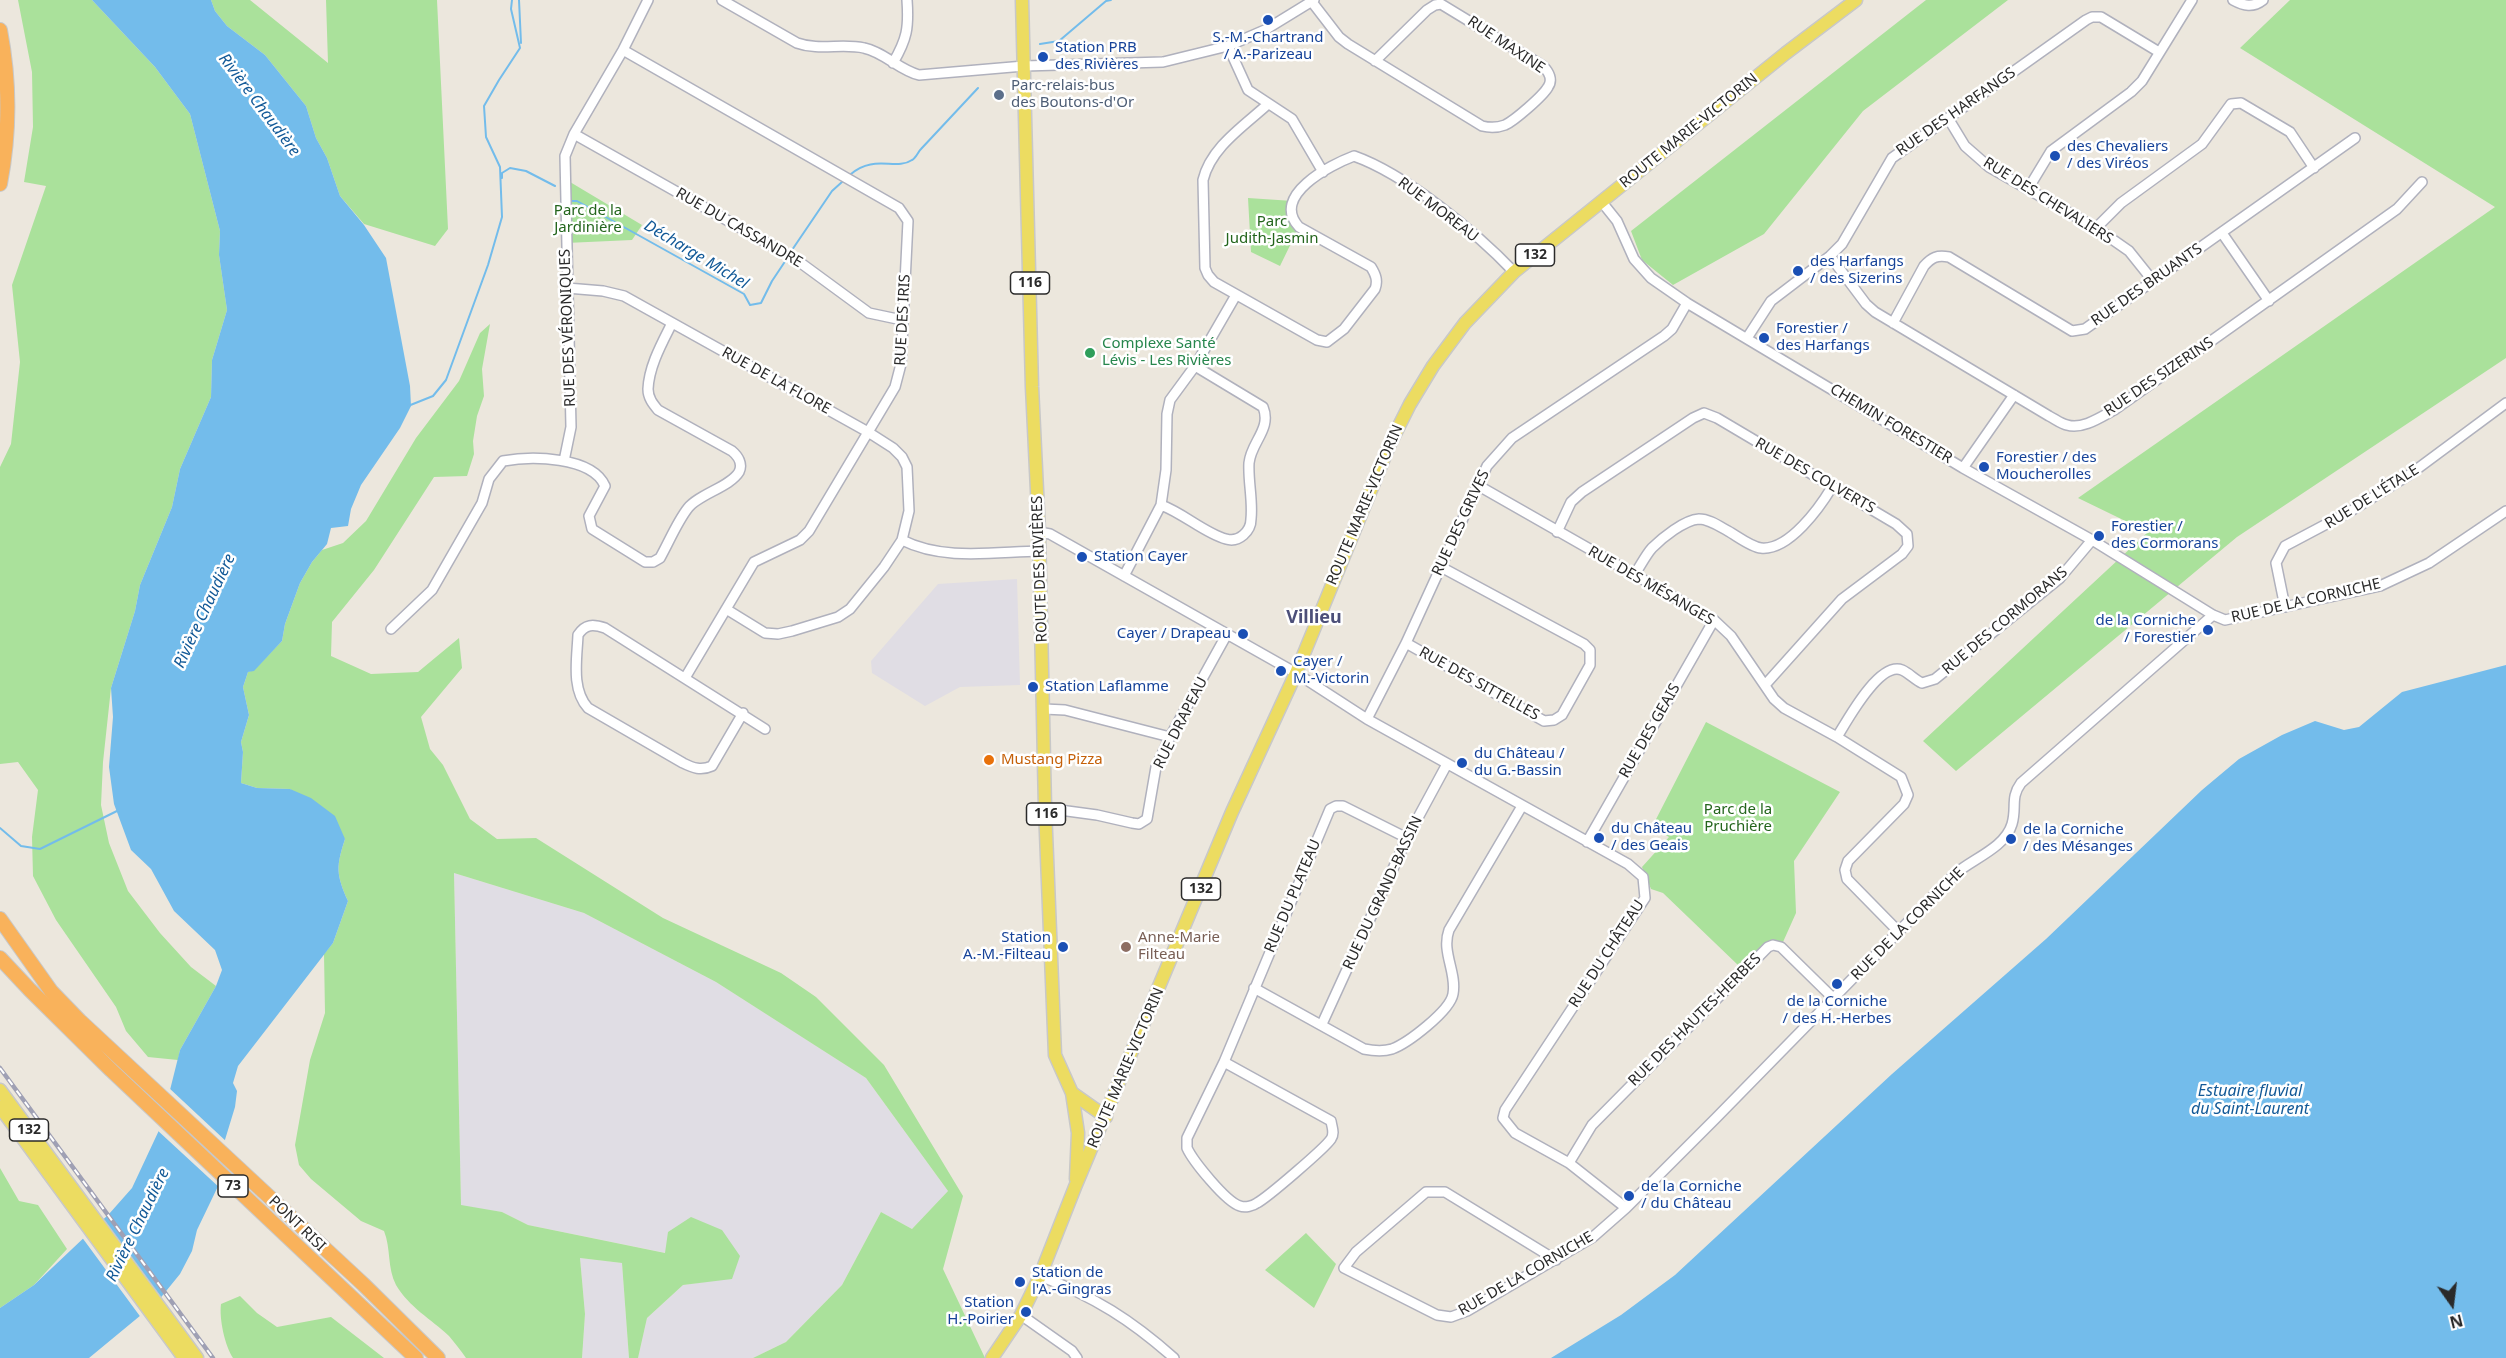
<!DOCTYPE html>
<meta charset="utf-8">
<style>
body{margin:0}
#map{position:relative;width:2506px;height:1358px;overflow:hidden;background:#ece7dd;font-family:"Noto Sans",sans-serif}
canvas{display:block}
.north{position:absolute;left:2422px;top:1274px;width:60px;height:60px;-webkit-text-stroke:4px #fff;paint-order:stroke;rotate:166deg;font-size:16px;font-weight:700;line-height:24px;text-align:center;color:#2a2a2a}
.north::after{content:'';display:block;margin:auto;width:21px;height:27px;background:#2a2a2a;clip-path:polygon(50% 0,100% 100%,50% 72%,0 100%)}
</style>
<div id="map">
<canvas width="2506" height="1358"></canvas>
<div class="north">N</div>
</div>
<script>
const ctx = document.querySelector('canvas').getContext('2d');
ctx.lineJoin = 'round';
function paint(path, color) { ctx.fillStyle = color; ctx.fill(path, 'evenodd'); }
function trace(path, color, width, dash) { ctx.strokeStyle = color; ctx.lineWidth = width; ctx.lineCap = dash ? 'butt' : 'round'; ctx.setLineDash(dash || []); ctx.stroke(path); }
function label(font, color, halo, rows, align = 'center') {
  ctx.font = font + ' "Noto Sans",sans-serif'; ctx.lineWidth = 5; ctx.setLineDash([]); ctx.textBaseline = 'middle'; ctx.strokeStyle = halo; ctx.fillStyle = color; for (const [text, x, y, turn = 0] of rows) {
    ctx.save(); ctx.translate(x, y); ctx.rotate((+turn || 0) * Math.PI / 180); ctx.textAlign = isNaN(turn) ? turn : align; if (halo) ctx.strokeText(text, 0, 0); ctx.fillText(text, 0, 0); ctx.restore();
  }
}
paint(new Path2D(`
 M1017,579L1020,685L960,687L925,706L872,673L871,661L938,584Z
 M454,873L584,913L716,982L866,1078L948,1191L912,1229L881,1212L842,1285L786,1342L753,1358H638L647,1318L683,1285L732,1278L666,1253L528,1225L502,1212L461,1206Z
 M580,1258L622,1263L629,1358H582L585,1314Z`), '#e0dde4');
paint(new Path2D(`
 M18,0H92L155,67L190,114L220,231L219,255L227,310L212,360L211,397L180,469L172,507L140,585L135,611L111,688L103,762L101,805L109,843L128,891L160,933L191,967L216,986L180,1050L178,1060L148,1057L126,1031L116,1007L56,920L33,876L32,837L38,790L18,762L0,764V467L11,444L20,362L12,285L46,186L24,182L33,127L32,72Z
 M211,0H250L328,63L326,0H437L448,229L435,246L364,224L340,196L327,158L316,138L306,106L265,55L227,26L215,11Z
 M1926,0H2008L1863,111L1764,234L1673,285L1642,260L1631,231Z
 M2290,0H2506V358L2237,537L1956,771L1923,741L2148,532L2078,498L2495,207L2240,48Z
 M565,179L642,225L632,240L566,243Z
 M1248,198L1293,201L1299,227L1280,266L1251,252Z
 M490,324L482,369L484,396L477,416L473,441L474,454L467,476L434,477L374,570L332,622L331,656L371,674L418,672L459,638L462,668L421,717L430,749L443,765L470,819L497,839L536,838L663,918L781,973L816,997L884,1065L963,1196L943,1269L985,1358H753L786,1342L842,1285L881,1212L912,1229L948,1191L866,1078L716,982L584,913L454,873L461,1205L502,1212L528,1225L665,1253L668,1232L691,1217L722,1230L740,1256L732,1279L683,1285L647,1318L638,1358H629L622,1263L580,1258L585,1314L582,1358H466C461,1351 455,1343 449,1336C431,1319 409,1307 396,1285C387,1268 391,1248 384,1231L361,1221L311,1179L299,1165L295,1145L310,1060L325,1013L324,954L333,943L348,901C336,874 336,867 345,839L290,789L257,788L241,783L243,752L241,742L249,715L243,687L248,672L254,670L282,641L285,624L300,583L312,562L322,550L343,543L366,521L416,438L459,381L480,333Z
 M1706,722L1840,792L1794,861L1796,913L1783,942C1766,937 1752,957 1740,967L1663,893L1651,889L1642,867L1669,837L1652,827Z
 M0,1168L19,1201L38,1205L67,1249L34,1285L0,1308Z
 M1306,1233L1336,1264L1314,1308L1265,1270Z
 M240,1296L257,1313L277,1327L331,1317L384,1358H233C225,1346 219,1319 221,1304Z`), '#aae19b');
paint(new Path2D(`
 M92,0H211L215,11L227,26L265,55L306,106L316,138L327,158L340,196L364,225L386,258L410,386L411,406L400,428L361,485L351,509L348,526L331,528L327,544L312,562L300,583L285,624L282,641L254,671L248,672L243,687L249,715L241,742L243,752L241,783L257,788L290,789L311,798L335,816L345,839C336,867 336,874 348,901L333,943L238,1066L233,1083L237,1091L235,1107L224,1143L221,1180L197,1230L192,1251L180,1274L158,1301L89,1358H0V1308L34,1285L109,1214L132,1188L161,1126L180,1050L216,986L222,970L215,950L174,911L151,869L131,850L114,804L109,767L113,717L111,688L135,611L140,585L172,507L180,469L211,397L212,360L227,310L219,255L220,231L190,114L155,67Z
 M2506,665V1358H1551L1621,1315L1675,1275L1892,1074L2046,939L2202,790L2239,759L2282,735L2315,721L2344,730L2359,727L2402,692Z`), '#73bceb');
paint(new Path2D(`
 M168,1087L228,1143L227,1162L221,1189L156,1129Z
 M102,1217L163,1300L142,1319L81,1236Z`), '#ece7dd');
trace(new Path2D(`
 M519,0L521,43
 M1040,44L1059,41L1106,1L1111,0
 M851,174C874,154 896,171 912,160C916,158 918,152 921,149L978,88
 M502,178V173L510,168L526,171L555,186
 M572,201H577L744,294L750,305L761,303L772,281L786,260
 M792,250L832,191L842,182
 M408,406L433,396L446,380L488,265L502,217L500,167L486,137L484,106L499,80L520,48L511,9L512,0
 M0,828L21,846L40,849L119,810`), '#73bceb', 2);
const minor = new Path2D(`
 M722,0L797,43C819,51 842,43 864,48C884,52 899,70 919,75L1024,66L1163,62L1228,46L1265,30L1314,0
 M2233,0C2244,6 2253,8 2263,0
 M1312,2L1339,37L1348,44L1482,126C1490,128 1497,128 1505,125C1514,121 1543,96 1548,87C1553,80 1549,72 1543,66L1441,4L1435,5L1427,10L1375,61
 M1228,46L1248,90L1292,119L1323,172
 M623,50L899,208L908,221L901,364L895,387L809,531L800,540L754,562L685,678
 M893,63C907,39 909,28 907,0
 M1268,104C1244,126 1211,147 1203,180L1205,268L1208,275L1214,282L1317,340L1327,342L1344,329L1375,289C1378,281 1376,275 1371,267L1299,227C1270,196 1330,165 1354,156C1405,174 1476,232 1514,272
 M1948,118L1965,146L1989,167L2096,228L2129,251L2153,281
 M574,134L794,258L869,313L902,320
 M2028,189L2051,151L2131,92L2142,81L2192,0
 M1601,201L1617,221L1634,259L1651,278L1687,303L1963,468L2092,540L2213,615L2225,620L2380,586L2429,563L2506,511
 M2096,228L2121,203L2202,144L2231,104L2241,103L2290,132L2314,168
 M2222,233L2269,301
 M1830,256L1866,304L1875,312L2049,416C2055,419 2061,424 2067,425C2082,430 2101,417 2114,410L2397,209L2422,182
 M567,288L603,291L624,296L868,432L893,448L902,457L907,467L909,511L902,540L884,567L850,609L838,617L792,631L778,634L765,633L726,609
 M1893,323L1924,266C1932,257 1937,255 1949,257L2072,331L2085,329L2355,138
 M1747,338L1771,301L1830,256L1842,244L1892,158L2086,20L2092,17H2101L2159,52
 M564,461L571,427L565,156L574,134L623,50L648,0
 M1963,468L2014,395
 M1479,486L1714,620L1731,636L1774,699L1784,708L1837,737L1901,777L1908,795L1904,804L1848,861L1845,870L1847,879L1899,932
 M1161,505C1183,513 1206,534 1226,539C1239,543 1251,531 1251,519C1253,500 1248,482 1249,463C1251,442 1272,429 1263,407L1195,366
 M1039,532L1050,534L1296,673L1367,719L1628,864L1643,877L1645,898L1505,1110L1503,1118L1515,1133L1569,1163L1626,1208
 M1557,532L1571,502L1582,492L1693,418L1704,413L1717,418L1896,524L1907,534L1908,546L1902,554L1842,599L1765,685
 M902,540C943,561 994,552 1039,551
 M1634,575C1640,567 1645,556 1652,548C1662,538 1684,520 1699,519C1709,519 1719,526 1728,531C1737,536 1751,547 1761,548C1789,551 1820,507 1832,487
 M1124,576L1161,505L1166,470L1167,414L1170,400L1195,366L1236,295
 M2285,607L2276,563L2285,546L2351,511L2409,475L2506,403
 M391,629L432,590L482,503L489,479L503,461C531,456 592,456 605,486L589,516L592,529L645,562H653L660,558C669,542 677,522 688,508C699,494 730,487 739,472C743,464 738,456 732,451L658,410C653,404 648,398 648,389C649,366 662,343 672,323
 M1406,643L1544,721L1554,720L1562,715L1590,665V650L1584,644L1441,567
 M1044,709L1065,710L1170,737
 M743,713L712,766C701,771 693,768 683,763L588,708C571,689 577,659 578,635C585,624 593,624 605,628L765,729
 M1367,719L1406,643L1487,466L1512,438L1664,336L1672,329L1687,303
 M1837,737C1847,721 1879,661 1902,670C1909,673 1915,680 1922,683L1935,679L2060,578L2092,540
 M1045,808L1097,815L1132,823L1139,824L1147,819L1156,767L1170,737L1227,634
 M1587,842L1714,620
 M1254,988L1364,1049C1374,1051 1382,1052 1392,1049C1408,1043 1450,1011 1453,994C1457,972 1441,952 1449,930L1522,806
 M1322,1024L1407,838L1447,764
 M1224,1062L1187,1138V1148C1193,1161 1226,1202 1240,1206C1245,1208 1253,1206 1257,1203C1268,1197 1325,1148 1331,1139C1335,1133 1332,1128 1331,1121L1224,1062L1330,809L1336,806H1343L1407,838
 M1569,1163L1592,1125L1768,947L1773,945L1781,947L1834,999
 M1556,1260L1445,1192H1426L1356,1252L1344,1268L1437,1315L1451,1317L1467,1311L1593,1237L1626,1208L1716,1118L1955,874C1972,859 2005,848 2012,824C2017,807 2010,798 2021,783L2213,615
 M1040,1276C1095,1297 1131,1320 1174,1358
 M1021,1315L1072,1351L1077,1358`);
const major = new Path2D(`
 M1022,0L1032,387L1039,532L1045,808L1055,1055L1072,1093L1106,1117
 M0,1090L197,1358
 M1072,1093L1078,1133L1076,1179
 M0,1107L184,1358
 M992,1358L1021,1315L1040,1276L1075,1187L1232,812L1296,673L1389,446L1410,404L1433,366L1465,323L1514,272L1786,53L1856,0`);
const highway = new Path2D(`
 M0,30C10,82 10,132 0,184
 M0,919L51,991L80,1021L363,1284L438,1358
 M0,958L30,990L111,1070L416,1358`);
trace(minor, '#b0b1bd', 12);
trace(major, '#c8c8c8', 15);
trace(highway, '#c8c8c8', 16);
trace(minor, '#fff', 9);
trace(major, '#ecdc61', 12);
trace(highway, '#f9b25b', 14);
const rail = new Path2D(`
 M0,1068L213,1358`);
trace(rail, '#9fa0b4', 4.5);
trace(rail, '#fff', 2, [7]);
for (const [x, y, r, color] of [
 [1268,20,6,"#1a4fb4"],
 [1043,57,6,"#1a4fb4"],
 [999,95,6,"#5c6f8a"],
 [2055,156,6,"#1a4fb4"],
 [1798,271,6,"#1a4fb4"],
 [1764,338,6,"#1a4fb4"],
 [1090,353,6,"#2e9e5b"],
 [1984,467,6,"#1a4fb4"],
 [2099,536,6,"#1a4fb4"],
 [1082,557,6,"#1a4fb4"],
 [2208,630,6,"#1a4fb4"],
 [1243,634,6,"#1a4fb4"],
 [1281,671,6,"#1a4fb4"],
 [1033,687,6,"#1a4fb4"],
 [989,760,6,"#e8710a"],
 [1462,763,6,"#1a4fb4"],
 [1599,838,6,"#1a4fb4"],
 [2011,839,6,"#1a4fb4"],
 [1063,947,6,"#1a4fb4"],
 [1126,947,6,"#8d6e63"],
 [1837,984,6,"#1a4fb4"],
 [1629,1196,6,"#1a4fb4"],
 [1020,1282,6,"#1a4fb4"],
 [1026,1312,6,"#1a4fb4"]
]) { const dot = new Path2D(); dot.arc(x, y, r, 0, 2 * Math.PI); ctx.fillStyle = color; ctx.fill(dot); trace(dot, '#fff', 2); }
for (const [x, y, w] of [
 [1535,255,39],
 [1030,283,39],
 [1046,814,39],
 [1201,889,39],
 [29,1130,39],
 [233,1186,30]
]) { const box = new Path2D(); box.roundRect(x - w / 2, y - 11, w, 22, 4.5); ctx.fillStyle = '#fff'; ctx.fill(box); trace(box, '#2a2a2a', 1.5); }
label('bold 14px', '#2a2a2a', null, [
 ["132",1535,255],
 ["116",1030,283],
 ["116",1046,814],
 ["132",1201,889],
 ["132",29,1130],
 ["73",233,1186]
]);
label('15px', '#164399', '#fff', [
 ["S.-M.-Chartrand",1268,38,"center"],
 ["/ A.-Parizeau",1268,55,"center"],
 ["Station PRB",1055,48],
 ["des Rivières",1055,65],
 ["des Chevaliers",2067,147],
 ["/ des Viréos",2067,164],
 ["des Harfangs",1810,262],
 ["/ des Sizerins",1810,279],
 ["Forestier /",1776,329],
 ["des Harfangs",1776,346],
 ["Forestier / des",1996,458],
 ["Moucherolles",1996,475],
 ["Forestier /",2111,527],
 ["des Cormorans",2111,544],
 ["Station Cayer",1094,557],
 ["de la Corniche",2196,621,"right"],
 ["/ Forestier",2196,638,"right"],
 ["Cayer / Drapeau",1231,634,"right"],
 ["Cayer /",1293,662],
 ["M.-Victorin",1293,679],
 ["Station Laflamme",1045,687],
 ["du Château /",1474,754],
 ["du G.-Bassin",1474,771],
 ["du Château",1611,829],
 ["/ des Geais",1611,846],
 ["de la Corniche",2023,830],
 ["/ des Mésanges",2023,847],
 ["Station",1051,938,"right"],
 ["A.-M.-Filteau",1051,955,"right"],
 ["de la Corniche",1837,1002,"center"],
 ["/ des H.-Herbes",1837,1019,"center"],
 ["de la Corniche",1641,1187],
 ["/ du Château",1641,1204],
 ["Station de",1032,1273],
 ["l'A.-Gingras",1032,1290],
 ["Station",1014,1303,"right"],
 ["H.-Poirier",1014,1320,"right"]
], 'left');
label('15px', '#2a2a2a', '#fff', [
 ["RUE MAXINE",1506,45,34],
 ["RUE DES HARFANGS",1956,112,-35],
 ["ROUTE MARIE-VICTORIN",1689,131,-39],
 ["RUE DES CHEVALIERS",2048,201,32],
 ["RUE MOREAU",1438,210,37],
 ["RUE DU CASSANDRE",739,228,30],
 ["RUE DES BRUANTS",2147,285,-35],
 ["RUE DES IRIS",903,320,-87],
 ["RUE DES VÉRONIQUES",568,328,-92],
 ["RUE DES SIZERINS",2159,377,-34],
 ["RUE DE LA FLORE",776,381,29],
 ["CHEMIN FORESTIER",1891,424,31],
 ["RUE DES COLVERTS",1815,476,30],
 ["RUE DE L'ÉTALE",2372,497,-32],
 ["ROUTE MARIE-VICTORIN",1365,505,-67],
 ["RUE DES GRIVES",1461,523,-65],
 ["ROUTE DES RIVIÈRES",1040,569,-92],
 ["RUE DES MÉSANGES",1651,586,30],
 ["RUE DE LA CORNICHE",2306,601,-13],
 ["RUE DES CORMORANS",2005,621,-40],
 ["RUE DES SITTELLES",1479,684,29],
 ["RUE DRAPEAU",1181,723,-63],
 ["RUE DES GEAIS",1650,731,-60],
 ["RUE DU GRAND-BASSIN",1383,893,-65],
 ["RUE DU PLATEAU",1293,896,-67],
 ["RUE DE LA CORNICHE",1908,924,-45],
 ["RUE DU CHÂTEAU",1607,954,-57],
 ["RUE DES HAUTES-HERBES",1695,1020,-45],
 ["ROUTE MARIE-VICTORIN",1126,1068,-67],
 ["PONT RISI",297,1224,44],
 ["RUE DE LA CORNICHE",1526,1274,-30]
]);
label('15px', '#4e5e75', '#fff', [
 ["Parc-relais-bus",1011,86],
 ["des Boutons-d'Or",1011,103]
], 'left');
label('15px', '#23651c', '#fff', [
 ["Parc de la",588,211],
 ["Jardinière",588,228],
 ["Parc",1272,222],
 ["Judith-Jasmin",1272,239],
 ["Parc de la",1738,810],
 ["Pruchière",1738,827]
]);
label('15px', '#27864d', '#fff', [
 ["Complexe Santé",1102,344],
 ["Lévis - Les Rivières",1102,361]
], 'left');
label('15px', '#c56008', '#fff', [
 ["Mustang Pizza",1001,760]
], 'left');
label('15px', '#785e54', '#fff', [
 ["Anne-Marie",1138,938],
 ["Filteau",1138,955]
], 'left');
label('italic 16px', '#125997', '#fff', [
 ["Rivière Chaudière",259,105,53],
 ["Décharge Michel",696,255,31],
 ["Rivière Chaudière",205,611,-65],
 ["Estuaire fluvial",2250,1091],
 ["du Saint-Laurent",2250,1109],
 ["Rivière Chaudière",138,1225,-64]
]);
label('bold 18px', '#4c4f79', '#fff', [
 ["Villieu",1314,618]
]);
</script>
